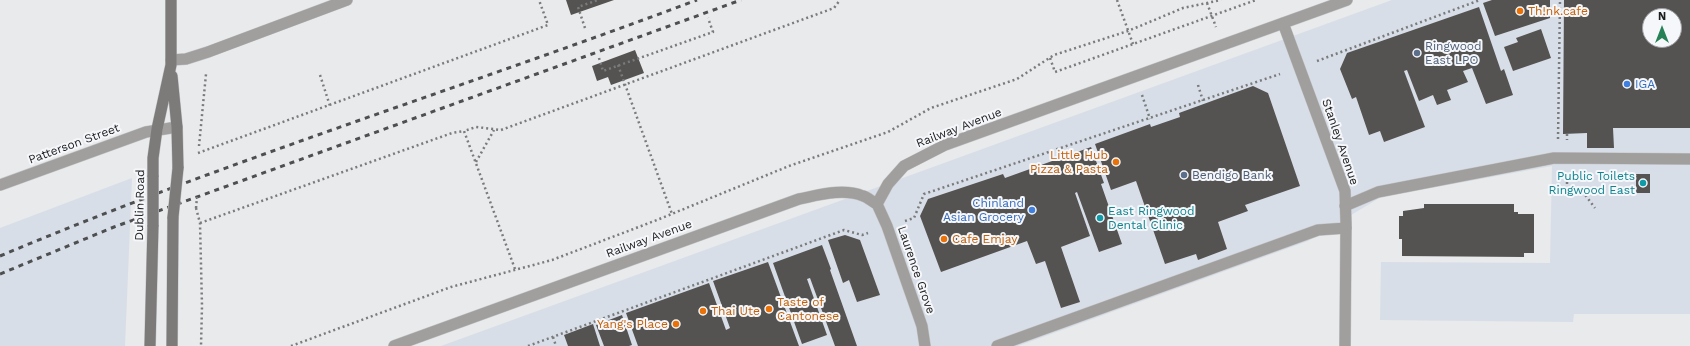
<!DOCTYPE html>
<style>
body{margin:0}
#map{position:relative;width:1690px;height:346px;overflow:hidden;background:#e8eaec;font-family:"Work Sans",sans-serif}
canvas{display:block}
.north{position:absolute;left:1642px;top:8px;width:40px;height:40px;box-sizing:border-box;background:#f5f7fa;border:1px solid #9ea0a2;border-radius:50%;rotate:0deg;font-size:11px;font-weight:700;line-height:16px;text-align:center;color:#1c1d1e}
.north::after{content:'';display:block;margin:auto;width:14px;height:18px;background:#268157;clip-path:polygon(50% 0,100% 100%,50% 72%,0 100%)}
</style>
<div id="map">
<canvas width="1690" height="346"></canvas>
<div class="north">N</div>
</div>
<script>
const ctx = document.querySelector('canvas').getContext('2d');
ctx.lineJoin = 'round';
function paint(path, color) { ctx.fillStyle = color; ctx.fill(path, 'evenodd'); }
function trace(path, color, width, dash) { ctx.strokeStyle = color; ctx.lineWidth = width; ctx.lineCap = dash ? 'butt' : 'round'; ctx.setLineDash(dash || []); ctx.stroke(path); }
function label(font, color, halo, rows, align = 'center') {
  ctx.font = font + ' "Work Sans",sans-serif'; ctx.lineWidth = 4; ctx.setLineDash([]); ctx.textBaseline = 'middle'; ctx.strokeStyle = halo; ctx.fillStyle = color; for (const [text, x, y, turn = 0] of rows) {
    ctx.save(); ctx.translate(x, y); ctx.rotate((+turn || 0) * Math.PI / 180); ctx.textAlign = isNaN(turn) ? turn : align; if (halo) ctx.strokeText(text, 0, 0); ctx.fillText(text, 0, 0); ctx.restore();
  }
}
paint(new Path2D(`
 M1392,0H1690V314H1574L1573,322L1380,320L1381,262L1550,263L1552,166L1381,197L1308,241L1018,346H441ZM1650,16H1674V40H1650Z
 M132,178L125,346H0V228Z`), '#d8dee7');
paint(new Path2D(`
 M566,0H614L571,15Z
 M1492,0H1550V18L1495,36L1483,3Z
 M1564,0H1690V128H1613L1614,148H1587V133L1563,134ZM1650,16H1674V40H1650Z
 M1479,7L1501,71L1504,69L1513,95L1486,104L1472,68L1463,71L1468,82L1447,90L1451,100L1437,105L1433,95L1419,101L1407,70L1404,71L1425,127L1384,142L1380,131L1369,135L1356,97L1352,99L1340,69L1347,53Z
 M1541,29L1551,58L1513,71L1504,47L1518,42L1516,38Z
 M635,50L644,73L611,85L608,77L597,81L592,66Z
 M1253,86L1268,93L1300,186L1245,205L1248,211L1218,222L1227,249L1198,260L1196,254L1165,264L1136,181L1111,190L1095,144L1150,124L1151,127L1180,117L1179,113Z
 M1091,147L1104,183L1101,184L1122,244L1099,252L1077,192L1075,193L1090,236L1061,247L1080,302L1061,308L1045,261L1036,264L1027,241L941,272L920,216L928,199L1003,174L1005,178Z
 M1636,174H1650V193H1636Z
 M1424,204H1514V212H1518V214H1534V253H1524V257L1402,256V239H1399V216H1403V211L1424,208Z
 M845,235L860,240L880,295L857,302L849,280L843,283L828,240Z
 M822,245L831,269L830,270L857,346H835L810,278L807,279L827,335L802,344L773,263Z
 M768,262L799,346H638L626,313L709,283L726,330L730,328L713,281Z
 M622,315L632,345L629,346H604L596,325Z
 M593,324L600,346H568L564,335Z`), '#555351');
const service = new Path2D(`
 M1345,206L1378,192L1554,158L1690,159
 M997,346L1318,230L1346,228`);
const minor = new Path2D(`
 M1283,23L1345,191L1346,224L1345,346
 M171,60L186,59L208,52L347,0
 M0,185L146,132L177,127
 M877,204L888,184L904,166L945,145L1347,0
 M877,204L887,226L922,326L925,346
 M394,346L799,199C819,195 843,188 863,196C868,197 872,202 877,204`);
const secondary = new Path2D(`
 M172,76L177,127L178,168
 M153,177V158L157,129L171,65V0
 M150,346L153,225
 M172,346L173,217`);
trace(service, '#c3c5c7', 12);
trace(minor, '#c3c5c7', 12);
trace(secondary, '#c3c5c7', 12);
trace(new Path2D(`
 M1117,0L1133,44
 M1207,3L1216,27
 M585,28L578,7L598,0
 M599,58L603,71L713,32L708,18
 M1050,58L1055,72L1256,0
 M1317,61L1480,0
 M618,65L672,214
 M320,75L330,106
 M1198,85L1203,101
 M1142,95L1150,119
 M1567,134V140
 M1558,139L1560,0
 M199,146L206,74
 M198,153L548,25L539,0
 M476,162L494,130
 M1567,177V192H1583L1595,208
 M196,208L200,223L202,306L201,346
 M905,221L914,218L924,194L1280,74
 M200,223L452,133L464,131
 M515,269L464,131L476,127L501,130L834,8L840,0
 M553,337L556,346
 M291,346L451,287L552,260L657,220L789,166L888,132L931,108L1017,79L1054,55L1128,31L1183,8L1221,0
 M528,346L844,230L862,235L868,233`), '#7a7b7c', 2.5, [2, 3]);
trace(service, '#a09f9e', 11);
trace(minor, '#a09f9e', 11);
trace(secondary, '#7d7b7a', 11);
trace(new Path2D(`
 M0,256C228,160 465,87 697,0
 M0,274L114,227L741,0`), '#4e4f51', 3, [5, 5]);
const secondaryBridge = new Path2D(`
 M153,177V225
 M173,217L178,168`);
trace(secondaryBridge, '#c3c5c7', 12, []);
trace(new Path2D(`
 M196,208L197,197`), '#7a7b7c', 2.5, [2, 3]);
trace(secondaryBridge, '#7d7b7a', 11);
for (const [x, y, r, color] of [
 [1520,11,4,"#e8710a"],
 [1417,53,4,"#5c6f8a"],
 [1627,84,4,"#3f7fe0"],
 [1116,162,4,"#e8710a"],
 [1184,175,4,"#5c6f8a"],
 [1643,183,4,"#0f9aa8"],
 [1032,210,4,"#3f7fe0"],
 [1100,218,4,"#0f9aa8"],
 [944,239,4,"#e8710a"],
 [769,309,4,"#e8710a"],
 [703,311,4,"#e8710a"],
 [676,324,4,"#e8710a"]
]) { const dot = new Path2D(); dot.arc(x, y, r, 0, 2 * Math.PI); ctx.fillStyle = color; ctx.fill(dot); trace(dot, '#f5f7fa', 1.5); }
label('12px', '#c56008', '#f5f7fa', [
 ["Th!nk.cafe",1528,11],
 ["Little Hub",1108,155,"right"],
 ["Pizza & Pasta",1108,169,"right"],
 ["Cafe Emjay",952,239],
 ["Taste of",777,302],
 ["Cantonese",777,316],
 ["Thai Ute",711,311],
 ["Yang's Place",668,324,"right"]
], 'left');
label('12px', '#4e5e75', '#f5f7fa', [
 ["Ringwood",1425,46],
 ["East LPO",1425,60],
 ["Bendigo Bank",1192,175]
], 'left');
label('12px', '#366cbe', '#f5f7fa', [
 ["IGA",1635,84],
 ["Chinland",1024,203,"right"],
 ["Asian Grocery",1024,217,"right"]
], 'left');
label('12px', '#1c1d1e', '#f5f7fa', [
 ["Railway Avenue",959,128,-21],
 ["Stanley Avenue",1340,142,71],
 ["Patterson Street",74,144,-20],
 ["Dublin Road",140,205,-89],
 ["Railway Avenue",649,239,-20],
 ["Laurence Grove",916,270,71]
]);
label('12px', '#0d838f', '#f5f7fa', [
 ["Public Toilets",1635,176],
 ["Ringwood East",1635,190],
 ["East Ringwood",1108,211,"left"],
 ["Dental Clinic",1108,225,"left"]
], 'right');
</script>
